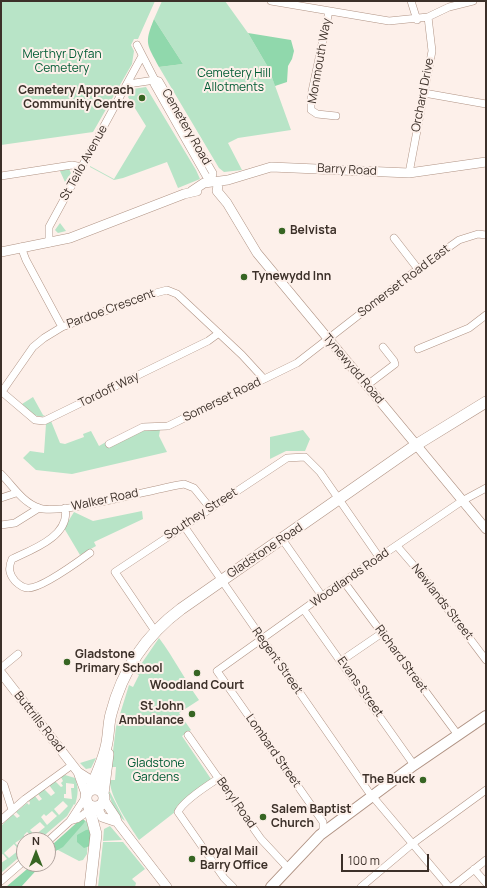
<!DOCTYPE html>
<style>
body{margin:0}
#map{position:relative;width:487px;height:888px;overflow:hidden;background:#fdf0ea;font-family:Manrope,sans-serif}
canvas{display:block}
.frame{position:absolute;inset:0;border:2px solid #3c3029;pointer-events:none}
.north{position:absolute;left:16px;top:832px;width:40px;height:40px;box-sizing:border-box;background:#fdf0ea;border:1px solid #b0a39d;border-radius:50%;rotate:0deg;font-size:11px;font-weight:700;line-height:16px;text-align:center;color:#3c3029}
.north::after{content:'';display:block;margin:auto;width:14px;height:18px;background:#376523;clip-path:polygon(50% 0,100% 100%,50% 72%,0 100%)}
.scale{position:absolute;left:341px;top:854px;width:88px;height:18px;box-sizing:border-box;border:2px solid #3c3029;border-top:0;padding-left:5px;font-size:12px;line-height:14px;white-space:nowrap;color:#3c3029;-webkit-text-stroke:3px #fdf0ea;paint-order:stroke}
</style>
<div id="map">
<canvas width="487" height="888"></canvas>
<div class="frame"></div>
<div class="north">N</div>
<div class="scale">100 m</div>
</div>
<script>
const ctx = document.querySelector('canvas').getContext('2d');
ctx.lineJoin = 'round';
function paint(path, color) { ctx.fillStyle = color; ctx.fill(path, 'evenodd'); }
function trace(path, color, width, dash) { ctx.strokeStyle = color; ctx.lineWidth = width; ctx.lineCap = dash ? 'butt' : 'round'; ctx.setLineDash(dash || []); ctx.stroke(path); }
function label(font, color, halo, rows, align = 'center') {
  ctx.font = font + ' Manrope,sans-serif'; ctx.lineWidth = 4; ctx.setLineDash([]); ctx.textBaseline = 'middle'; ctx.strokeStyle = halo; ctx.fillStyle = color; for (const [text, x, y, turn = 0] of rows) {
    ctx.save(); ctx.translate(x, y); ctx.rotate((+turn || 0) * Math.PI / 180); ctx.textAlign = isNaN(turn) ? turn : align; if (halo) ctx.strokeText(text, 0, 0); ctx.fillText(text, 0, 0); ctx.restore();
  }
}
paint(new Path2D(`
 M1,1H155L138,39H134L131,45L134,51L132,64L93,132L1,145Z
 M162,1H225L248,33L269,69L291,130L238,138L228,143L242,170L224,172L219,168L159,67L183,64L154,19Z
 M146,87L196,170L200,179L178,188L167,162L123,178L114,180L90,167V166L114,179L146,126L128,97L133,89Z
 M69,169L71,173L65,182L60,171Z
 M60,223L66,231L58,233L55,230Z
 M33,397L43,415L45,416C35,419 28,410 22,404Z
 M51,421L60,443L65,444L84,437L83,434L91,431L99,446L106,442L108,447C125,438 140,428 160,430L159,436L167,452L72,474L36,470L23,458L30,451L44,453L46,424Z
 M303,430L310,439L305,451H286L270,459V437Z
 M142,511L143,519L94,542L96,546L80,555L64,528L74,512L93,521Z
 M159,638C174,658 185,680 199,700L179,713L191,730L182,736L211,779L177,806L175,812L139,840C130,826 109,796 110,780H115L116,767H111L116,727L129,685L133,687L139,675L135,673Z
 M96,758L91,768L86,769L80,763Z
 M65,775L75,778C79,788 78,795 75,805L74,804L67,816L39,840H30L33,837L27,832L24,835V837L15,843L21,849L24,846V853L1,873V863L7,859L3,854L1,855V826L13,814L17,818L20,816L16,812L27,803L29,805L30,803L29,801L35,796L39,801L42,799L38,794L44,789L51,796L55,793L49,785L55,781L61,787L63,786L61,783L63,781L61,777ZM66,783L74,784V788H71L72,799L64,798V794H66ZM63,801L68,806L59,815L54,809ZM52,811L57,816L47,825L41,817L44,814L46,816ZM40,822L45,827L35,835L30,830ZM14,844L19,850L9,858L4,853Z
 M109,792H110L125,821C117,816 110,802 109,792Z
 M84,820L89,823L87,854L83,860L79,861L56,849Z
 M110,826L122,840L103,841L104,829Z
 M103,842H123L145,869L132,879L136,883L135,887H98Z`), '#b8e4c7');
paint(new Path2D(`
 M154,19L183,64L159,67C147,44 144,44 154,19Z
 M248,33L291,40L294,51L292,59L288,66L287,82L275,86L269,69Z
 M82,818L85,821L84,823L63,847L52,853L48,851L53,844Z
 M92,829L90,846L84,848L77,842V835L86,830Z
 M33,864H42L21,887H6Z`), '#90d8ac');
const minor = new Path2D(`
 M271,1L389,21L428,17L449,7L473,1
 M411,1L417,20
 M329,11L311,96V110L317,114L336,116
 M137,45L155,80L154,84L206,176L216,182
 M155,80L159,81L213,173L212,178
 M128,84L155,80
 M424,93L486,104
 M409,173L432,51L428,17
 M1,176L72,165L82,167
 M394,238L418,269
 M49,243V227L142,56
 M21,247L26,260L62,327
 M418,349L469,328L486,315
 M366,386L395,364L394,361L383,347
 M2,392L35,420L44,421L208,341L219,333
 M1,393L33,347L44,338L62,327L152,294L167,290L177,294L242,355L264,379
 M109,444L143,427L168,426L297,363L418,269L459,240L478,234L486,235
 M1,474C13,486 22,502 39,508C60,516 156,488 184,484L194,488L211,509
 M1,498L16,493
 M65,508C71,536 31,550 12,559C8,568 9,574 15,581C19,585 23,588 28,588C41,589 79,561 90,553
 M1,525L15,523L39,508
 M184,526L368,791L449,887
 M282,539L322,596
 M397,546L422,575L486,660
 M344,582L458,735
 M304,610L414,765
 M155,631L115,572L287,458L305,457L320,472L379,557
 M341,661L382,633
 M1,668L18,654
 M188,735L261,839L288,868
 M219,778C208,785 183,801 178,812L224,878L233,887
 M1,783L4,785L12,810
 M1,820L25,799L72,765
 M70,821L85,798
 M323,832V822L217,671L322,596L462,501L486,488
 M48,841L70,821L77,819L93,808
 M474,869L486,883
 M1,881L24,861
 M361,887L412,844L486,790
 M452,887L486,860`);
const tertiary = new Path2D(`
 M216,182L218,186L217,191L227,203L257,253L486,529
 M192,191L204,183L228,180L271,167L409,173L486,162
 M1,252L70,238L184,194L197,191
 M1,673L78,772L89,779L98,787
 M78,772L86,794
 M104,800L116,818L117,822L167,887
 M97,807L102,817L117,822`);
const secondary = new Path2D(`
 M271,887L320,835L414,765L486,716`);
const primary = new Path2D(`
 M86 798a9 9 0 1 1 18 0a9 9 0 1 1-18 0Z
 M90,790C96,776 103,761 106,747C109,736 108,725 111,714C122,671 146,635 181,609L416,445L486,402
 M103,794L108,754
 M88,804L96,834L90,887`);
trace(minor, '#b09384', 8);
trace(tertiary, '#b09384', 10);
trace(secondary, '#b09384', 12);
trace(primary, '#b09384', 12);
trace(minor, '#fff', 7);
trace(tertiary, '#fff', 9);
trace(secondary, '#fff', 10);
trace(primary, '#fff', 11);
for (const [x, y, r, color] of [
 [142,98,4,"#376523"],
 [282,231,4,"#376523"],
 [244,277,4,"#376523"],
 [67,662,4,"#376523"],
 [197,673,4,"#376523"],
 [192,714,4,"#376523"],
 [423,780,4,"#376523"],
 [263,817,4,"#376523"],
 [192,859,4,"#376523"]
]) { const dot = new Path2D(); dot.arc(x, y, r, 0, 2 * Math.PI); ctx.fillStyle = color; ctx.fill(dot); trace(dot, '#fdf0ea', 1.5); }
label('12px', '#005b34', '#fdf0ea', [
 ["Merthyr Dyfan",62,55],
 ["Cemetery",62,69],
 ["Cemetery Hill",234,74],
 ["Allotments",234,88],
 ["Gladstone",156,764],
 ["Gardens",156,778]
]);
label('12px', '#3c3029', '#fdf0ea', [
 ["Monmouth Way",320,61,-80],
 ["Orchard Drive",423,95,-79],
 ["Cemetery Road",186,127,60],
 ["St Teilo Avenue",84,163,-61],
 ["Barry Road",347,170,3],
 ["Somerset Road East",404,281,-37],
 ["Pardoe Crescent",111,309,-20],
 ["Tynewydd Road",353,369,50],
 ["Tordoff Way",109,390,-26],
 ["Somerset Road",222,400,-26],
 ["Walker Road",105,500,-12],
 ["Southey Street",201,514,-33],
 ["Gladstone Road",265,551,-34],
 ["Woodlands Road",350,578,-35],
 ["Newlands Street",442,602,52],
 ["Richard Street",401,659,54],
 ["Regent Street",277,661,55],
 ["Evans Street",360,687,55],
 ["Buttrills Road",39,722,52],
 ["Lombard Street",273,751,55],
 ["Beryl Road",236,803,55]
]);
label('bold 12px', '#3c3029', '#fdf0ea', [
 ["Cemetery Approach",134,91,"right"],
 ["Community Centre",134,105,"right"],
 ["Belvista",290,231],
 ["Tynewydd Inn",252,277],
 ["Gladstone",75,655],
 ["Primary School",75,669],
 ["Woodland Court",197,686,"center"],
 ["St John",184,707,"right"],
 ["Ambulance",184,721,"right"],
 ["The Buck",415,780,"right"],
 ["Salem Baptist",271,810],
 ["Church",271,824],
 ["Royal Mail",200,852],
 ["Barry Office",200,866]
], 'left');
</script>
